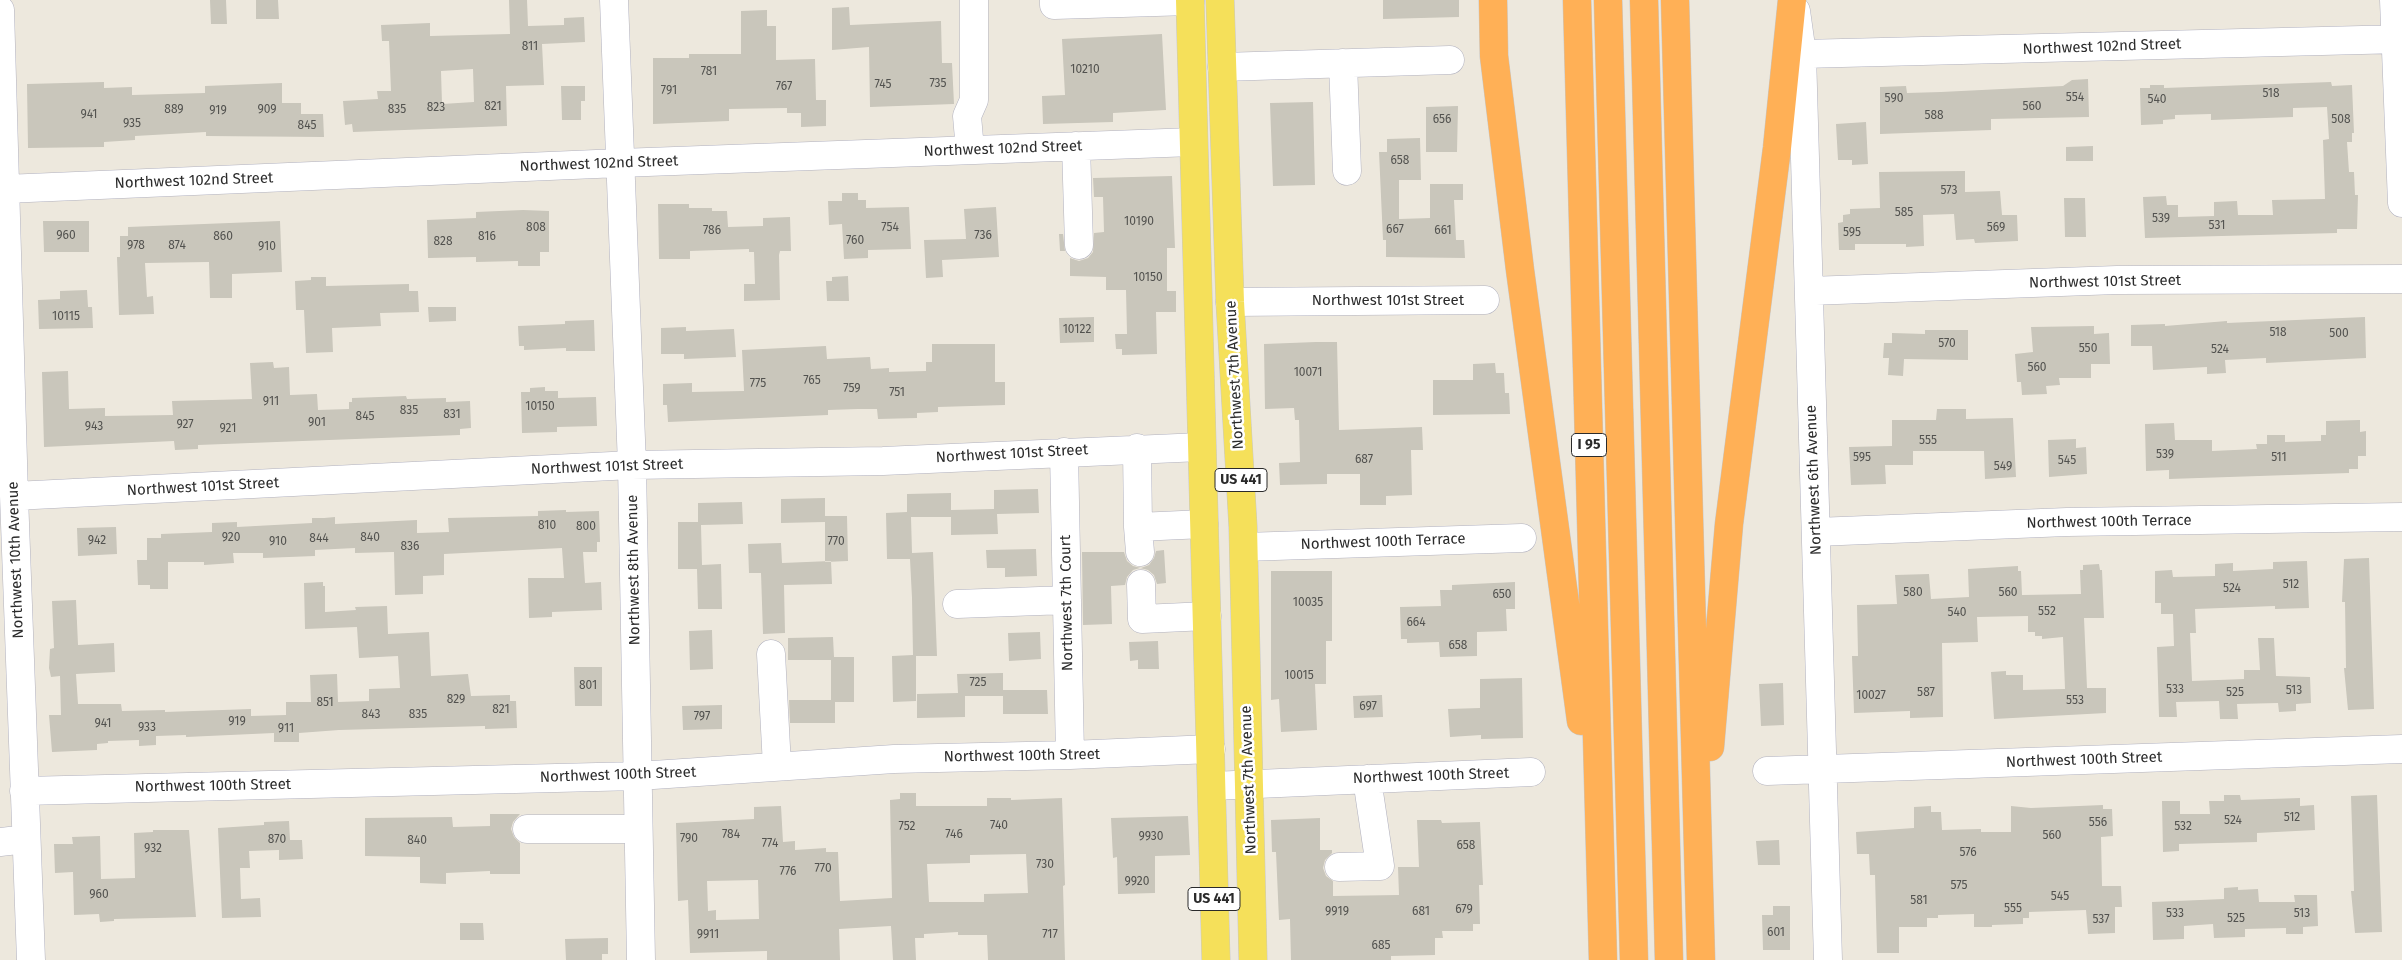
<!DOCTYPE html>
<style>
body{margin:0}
canvas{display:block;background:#ede8dd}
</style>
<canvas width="2402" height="960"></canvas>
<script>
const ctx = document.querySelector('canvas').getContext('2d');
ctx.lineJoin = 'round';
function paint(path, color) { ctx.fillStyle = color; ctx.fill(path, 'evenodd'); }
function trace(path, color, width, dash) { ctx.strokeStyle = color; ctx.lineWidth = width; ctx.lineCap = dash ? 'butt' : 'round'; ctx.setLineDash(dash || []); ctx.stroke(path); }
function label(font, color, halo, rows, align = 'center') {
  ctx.font = font + ' "Fira Sans",sans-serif'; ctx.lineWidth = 5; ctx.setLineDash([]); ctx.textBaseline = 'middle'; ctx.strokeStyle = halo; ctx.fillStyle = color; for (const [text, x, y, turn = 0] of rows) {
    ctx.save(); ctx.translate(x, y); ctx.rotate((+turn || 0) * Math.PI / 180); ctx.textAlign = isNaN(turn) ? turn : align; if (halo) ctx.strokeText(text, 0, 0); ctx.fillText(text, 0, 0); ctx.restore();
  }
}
paint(new Path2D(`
 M210,0H226L227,24H211Z
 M256,0H278L279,19H256Z
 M509,0H527L528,26L564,25V18L584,17L585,42L542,44L544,85L506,86L507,126L353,132L352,124L345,125L343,101L378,99L377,91H391L389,41H382L381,25L430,23V36L510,34ZM473,69L474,102L442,104L441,71Z
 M1383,0H1459V17L1383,19Z
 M849,7L850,25L941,21L942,63H952L954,104L870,107L869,47L832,50V8Z
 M767,10V26H776V60L815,59L816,100H826V126L801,127V113H787V108L729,109V121L653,124V58H689V54H741V11Z
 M1162,34L1166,110L1113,113V122L1043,124L1042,96L1065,95L1062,39Z
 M2088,79L2089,117L1991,119V130L1880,134V87L1906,86L1907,93L1941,92L2063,86L2072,80Z
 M104,82V88L132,87V95L205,93V86L282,83V103H301V114H323L324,137L206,136V132L135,136V140L104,142V147L28,148L27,84Z
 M2331,82L2332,86L2352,85L2354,133H2352V142H2347L2349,172H2354L2355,195H2358L2357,229H2337V233L2145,238L2143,197L2166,196L2167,205H2178V217L2214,216V202L2237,201L2238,215H2273L2272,200L2325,199L2323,140L2329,139L2327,107L2293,108V117L2211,120V114L2175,115V119L2163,120V124L2141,125L2140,88H2150V85H2164V88Z
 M561,86H585V101H581V120H562Z
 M1313,102L1315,185L1273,186L1270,103Z
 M1458,106L1457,152H1426V107Z
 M1866,122L1868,164L1852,165V160H1838L1836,124Z
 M1420,138L1421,180H1399V219L1430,218V184H1463V200H1454L1456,240H1464L1465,258L1386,257V240H1383L1379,152H1387V139Z
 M2093,146V161H2066V147Z
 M1965,171V192L2000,191L2002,215H2017L2018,241L1975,243L1974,239L1956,240L1954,214L1923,215L1924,246L1906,247V244H1855V250H1839L1838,223L1843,222V215L1850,214V209L1880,208L1879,172Z
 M1172,176L1175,248H1167V291H1176V312H1156L1157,354L1122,355V349H1116L1115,334H1127L1126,290H1106V277L1070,276V258L1079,261L1088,258L1093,252L1094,233L1104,232L1103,197H1094L1093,178Z
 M842,193H858V200H866V208L909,207L911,249L868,250V258L844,259L842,224L829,225L828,201H842Z
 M2064,198H2085L2086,237H2065Z
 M658,204H689V208H712V211H727L728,227L763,226V218L790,217L791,251H780L779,255L780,300L744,301V284H755L754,252H749V249L690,251V259H659Z
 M996,207L999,257L942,260L943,277L926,278L924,240L966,239L964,209Z
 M523,210L549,211V252H540V266H518V261L476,262V257L428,258L427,220L476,218V212Z
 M43,221H89V252H44Z
 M280,221L282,272L232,274V298H210L209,262L145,263L147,297L153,296L154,314L119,315L117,257H120V236H128V227Z
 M1059,234H1063L1065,251H1060Z
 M848,276L849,301H827L826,281H832V277Z
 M311,277H326V286L409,284V291H418L419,312L380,313L381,326L332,328L333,352L306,353L304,310H296L295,281L311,280Z
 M87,290L88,307H92L93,328L39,329L38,300L60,299V291Z
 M428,307H456V321L429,322Z
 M1094,317V342L1060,343L1059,318Z
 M2365,317L2366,358L2266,363V358L2225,360L2226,373L2207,374V367L2153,370L2152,346H2131V325L2165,324V326L2227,321V323Z
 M594,320L595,351H566V348L524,350V346H519L518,326L565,324V321Z
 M2094,326V334L2109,333L2110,364H2091V378H2059L2060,385L2046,386L2047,394L2022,395L2021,382H2017L2015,354L2033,352L2031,327Z
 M686,327V331L734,329L736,357L684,359V354H661V328Z
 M1925,330H1968V360L1904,359L1903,376L1888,375L1889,358H1883L1884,343H1892V333L1925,334Z
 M1316,342H1337L1339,430L1422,427L1423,450H1411L1412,495L1386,496V505H1360V474H1327V484L1280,485L1279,463L1300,462L1299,420H1295L1294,408L1265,409L1264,344Z
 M932,344H995V382H1005V405L938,407V412L917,413V418L878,419L877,409H858L828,410V415L668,422L667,405H663V384L692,383V392L744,391L742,350L826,346L827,359L870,357L871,369L889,368V372L926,371V362H932Z
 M273,362L274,368L289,367L290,395L317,394L318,410L349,409V402H352V398L406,396L407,399L446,398V402L470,401L471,428L460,429V435L198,445V449L175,450L174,441L44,447L42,372L68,371L69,409L105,408V416L173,415L172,401L252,399L250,363Z
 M1495,363L1496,373H1504L1505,393H1509L1510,414L1433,415V380H1473V364Z
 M545,387V391H558V398L596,397L597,426L557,427V432L522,433L521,392H530V388Z
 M1937,409H1966V419L2013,418L2016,477L1985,479L1984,451H1913V465H1885L1886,484L1851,485L1849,447L1892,446V420H1936Z
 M2360,420V432L2366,431V456H2358V469H2349V473L2169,479V470L2146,471L2145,424L2174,423L2175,440H2212V451L2257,449L2256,444H2267V435H2285V442L2321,441V435H2326V421Z
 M2076,439V448L2086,447L2087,474L2049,477L2048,440Z
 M1038,489L1039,513L997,514L998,534L951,535V517H911L912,553L933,552L937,656H916V701L893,702L892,656L913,655L912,598L910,559H887L886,513L907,512V494L951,493V510L994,509V490Z
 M825,498V516H847L848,561L825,562V522L781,523V499Z
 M742,502L743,524L701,525L702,565L721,564L722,609H698L697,569H678V522H698V503Z
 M566,510V512L599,511L600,542H597V552H583L585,583L601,582L602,610L552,612V617L529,618L528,578H564L562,548L444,554V575L423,576V594L395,595L394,552L355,553V548L315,550V556L263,558V553H233L234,563L204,565V562H168V589H150V585H138L137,560H147V538H161V534L212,532V523L237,522V527L312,523V518H324L335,517V524L417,520V533L449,532L448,518L538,516V511Z
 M116,527L117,554L78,556L77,528Z
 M781,543L782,563L831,561L832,584L784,585L785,633L763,634L761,573H749L748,544Z
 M1036,549L1037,576L1005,577V568H987L986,550Z
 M1164,550L1166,583L1157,584L1154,575L1148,570L1140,568L1133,570L1127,577L1125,585L1111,586L1112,624L1083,625L1082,552H1124L1127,561L1133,566L1141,568L1149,565L1154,558L1156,551Z
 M2369,558L2374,709L2348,710L2344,668H2346L2345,602H2342L2344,559Z
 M2307,561L2309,608L2275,609V606L2195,609L2196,633H2190L2192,681L2244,679V670H2260L2258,638H2274L2276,676L2310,677L2311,703L2296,704V711L2279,712L2278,703L2237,704L2238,719H2220L2219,701L2176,702L2177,717H2159L2157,647L2174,646L2173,614H2161V603H2155V571L2172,570L2173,577L2215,576V564L2233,563V571L2273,569V562Z
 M2099,564L2100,570H2102L2104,618H2084L2087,688H2106V713L1994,719L1991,672L2006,671V675H2023V690L2065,689L2063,637L2042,639V636H2035V632H2028V616L1977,617L1978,642L1942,643L1943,717L1910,718V711L1854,713L1852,656H1858L1857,605L1897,604L1895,575L1929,574L1931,599L1969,597L1968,569L2018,566V571H2021L2022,595L2081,594L2080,570H2083V565Z
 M1271,571H1332V641H1326V684H1315L1317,730L1281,732L1279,699L1271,700Z
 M323,582V586H325V612L356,610L355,607L387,606L388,634L429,632L431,676L468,674L471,696L510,695V701H516L517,728L485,729V726L339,730L299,733V742H274V733L186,737V735L156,736V745L139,746V740L108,741V743L97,744V750L52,752L49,715H61L60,676L51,677L49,668L50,649L54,648L52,601L76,600L78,645L114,643L115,672L76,674L78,704H121L122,711L165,710V712L251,709V716L286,715V702H311L310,675L337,674L338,702L369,701V689L400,688L398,656L359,658L357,627L305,629L304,583Z
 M1515,582V609H1506L1507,631L1477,632V656L1440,657L1439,642L1407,643V639H1401L1400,607L1441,606L1440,590H1452V585Z
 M712,630L713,669L690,670L689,631Z
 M1040,632L1041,659L1009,661L1008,633Z
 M833,637L834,657H854V702H835V723H790L789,700H831V660H788V638Z
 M1158,641L1159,669H1138V660L1130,661L1129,642Z
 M574,667H602V706H575Z
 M1003,673V690H1047L1048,714H1003V696H965V717L917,718V694L958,693L957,674Z
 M1522,678L1523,738L1481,739V735L1450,737L1448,709L1480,708V679Z
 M1783,683L1784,725L1761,726L1759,684Z
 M1382,695L1383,717L1354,718L1353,696Z
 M722,705V729L683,730L682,706Z
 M900,793H916V806H987V798H1011V800L1062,798L1065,885L1063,886L1065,960H988L987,935H958V932L924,934V938H915L916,960H893L891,926L839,929L840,960H767V951L690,953L688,900L678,901L676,823L754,819V807L781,806L783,842L795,841V850L826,848V852H838L840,901L892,898L890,800L900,799ZM1026,854L1028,893L984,894V902H929L927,864L970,863V855ZM758,880L759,919L716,920V910L708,911L707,881Z
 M2224,795H2240L2241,800L2300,798V806L2314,805L2315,830L2257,833V842L2179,844V851L2163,852L2162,801H2180V814H2210L2209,801H2224Z
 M2377,795L2382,932L2355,933L2351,891H2354L2351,796Z
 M2103,805V809H2112L2113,836L2101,837L2102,886H2121L2122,907H2115V933L2088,934L2086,910L2029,912V918H2023V924L1992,925V927H1974V914L1938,915V918H1927V927H1899V953H1877L1875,875H1870L1869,854H1857L1856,832L1914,828V807L1931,806V812H1941L1942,830L1981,829V832H2011V806L2031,808Z
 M490,814H520L513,822L511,829L514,837L520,843V874H490V871L446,873V884L420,883V857L365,856V818L452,817L453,827L490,826Z
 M1188,816L1190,855L1155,856V893L1118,894L1117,857L1113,858L1111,818Z
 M1320,818V850H1332V853L1325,860L1323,868L1326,876L1333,881V896L1399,895L1398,867H1419L1417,820H1441L1442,823L1480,822L1483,885H1479L1480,924H1473V931H1442L1443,938H1435V955L1391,956V960H1291L1290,919L1279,920L1276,852H1272L1271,820Z
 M289,821L290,840H302L303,859L279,860V850L249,851L250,868H240L241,899L260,898L261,917L222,918L218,828L264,825V822Z
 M153,830H189L196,917L114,919V921L100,922L99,914L74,915L73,872L55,873L54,844H73L72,837L100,836L101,879L135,878L134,833L153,832Z
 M1779,840L1780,865H1758L1756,841Z
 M2238,887V890L2258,889L2259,902H2295L2294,895H2317L2318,926L2303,927V934H2286V928L2245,929V937L2214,938L2213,924L2184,926V939L2153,940L2152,902L2224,899V888Z
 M1773,906H1790V950H1763L1762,915H1773Z
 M460,923H483L484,940H460Z
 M608,938V954H602V960H566L565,939Z`), '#c9c6bb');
const minor = new Path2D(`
 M614,0L632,465L641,960
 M1054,0V5L1190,1
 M2394,0L2402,203
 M0,10L14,496L31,960
 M1796,11L1802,54L1828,960
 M1802,54L2402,39
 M1343,63L1347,171
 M1222,67L1450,60
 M1076,146L1079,245
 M970,150L967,116L974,100V0
 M5,189L620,163L1193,142
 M1809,291L2117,280L2402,279
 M1230,302L1485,300
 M1137,448L1138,527L1204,524
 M1064,452L1070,755
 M14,496L632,465L883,461L1201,447
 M1138,527L1140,552
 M1816,532L2067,522L2402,517
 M1244,547L1522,538
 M1141,584L1142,619L1207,616
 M957,604L1067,600
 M771,654L777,766
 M1767,771L2402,749
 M1212,786L1531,772
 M24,791L638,776L894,759L1070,755L1211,749
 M527,829H638
 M0,842L26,839
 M1339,867L1380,866L1367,779`);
const major = new Path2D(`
 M1190,0L1216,960
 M1220,0L1230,302L1243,527L1253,960`);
const highway = new Path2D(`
 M1493,0L1494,56L1520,270L1581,721
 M1577,0L1603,960
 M1608,0L1634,960
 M1644,0L1669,960
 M1675,0L1701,960
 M1710,747L1729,524L1777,148L1792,0`);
trace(minor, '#b1b1bf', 29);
trace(major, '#c8c8c8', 29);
trace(highway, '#c8c8c8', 29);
trace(minor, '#fff', 28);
trace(major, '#f5e05a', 28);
trace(highway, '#ffb056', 28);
label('12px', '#52524f', null, [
 ["811",530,47],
 ["10210",1085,70],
 ["781",709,72],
 ["735",938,84],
 ["745",883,85],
 ["767",784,87],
 ["791",669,91],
 ["518",2271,94],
 ["554",2075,98],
 ["590",1894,99],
 ["540",2157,100],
 ["821",493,107],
 ["560",2032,107],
 ["823",436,108],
 ["889",174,110],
 ["909",267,110],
 ["835",397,110],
 ["919",218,111],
 ["941",89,115],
 ["588",1934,116],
 ["656",1442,120],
 ["508",2341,120],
 ["935",132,124],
 ["845",307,126],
 ["658",1400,161],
 ["573",1949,191],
 ["585",1904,213],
 ["539",2161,219],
 ["10190",1139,222],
 ["531",2217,226],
 ["808",536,228],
 ["754",890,228],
 ["569",1996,228],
 ["667",1395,230],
 ["786",712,231],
 ["661",1443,231],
 ["595",1852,233],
 ["960",66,236],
 ["736",983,236],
 ["860",223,237],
 ["816",487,237],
 ["760",855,241],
 ["828",443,242],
 ["978",136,246],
 ["874",177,246],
 ["910",267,247],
 ["10150",1148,278],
 ["10115",66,317],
 ["10122",1077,330],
 ["518",2278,333],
 ["500",2339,334],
 ["570",1947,344],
 ["550",2088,349],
 ["524",2220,350],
 ["560",2037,368],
 ["10071",1308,373],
 ["765",812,381],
 ["775",758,384],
 ["759",852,389],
 ["751",897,393],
 ["911",271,402],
 ["10150",540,407],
 ["835",409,411],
 ["831",452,415],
 ["845",365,417],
 ["901",317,423],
 ["927",185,425],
 ["943",94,427],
 ["921",228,429],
 ["555",1928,441],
 ["539",2165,455],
 ["595",1862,458],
 ["511",2279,458],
 ["687",1364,460],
 ["545",2067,461],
 ["549",2003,467],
 ["810",547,526],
 ["800",586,527],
 ["920",231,538],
 ["840",370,538],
 ["844",319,539],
 ["942",97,541],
 ["910",278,542],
 ["770",836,542],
 ["836",410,547],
 ["512",2291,585],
 ["524",2232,589],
 ["580",1913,593],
 ["560",2008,593],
 ["650",1502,595],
 ["10035",1308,603],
 ["552",2047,612],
 ["540",1957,613],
 ["664",1416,623],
 ["658",1458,646],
 ["10015",1299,676],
 ["725",978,683],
 ["801",588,686],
 ["533",2175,690],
 ["513",2294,691],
 ["587",1926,693],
 ["525",2235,693],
 ["10027",1871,696],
 ["829",456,700],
 ["553",2075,701],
 ["851",325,703],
 ["697",1368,707],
 ["821",501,710],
 ["843",371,715],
 ["835",418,715],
 ["797",702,717],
 ["919",237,722],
 ["941",103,724],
 ["933",147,728],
 ["911",286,729],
 ["512",2292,818],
 ["524",2233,821],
 ["556",2098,823],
 ["740",999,826],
 ["752",907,827],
 ["532",2183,827],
 ["784",731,835],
 ["746",954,835],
 ["560",2052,836],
 ["9930",1151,837],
 ["790",689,839],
 ["870",277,840],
 ["840",417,841],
 ["774",770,844],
 ["658",1466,846],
 ["932",153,849],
 ["576",1968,853],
 ["730",1045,865],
 ["770",823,869],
 ["776",788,872],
 ["9920",1137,882],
 ["575",1959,886],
 ["960",99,895],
 ["545",2060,897],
 ["581",1919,901],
 ["555",2013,909],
 ["679",1464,910],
 ["9919",1337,912],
 ["681",1421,912],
 ["533",2175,914],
 ["513",2302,914],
 ["525",2236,919],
 ["537",2101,920],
 ["601",1776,933],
 ["9911",708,935],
 ["717",1050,935],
 ["685",1381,946]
]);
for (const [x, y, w] of [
 [1589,445,35],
 [1241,480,52],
 [1214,899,52]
]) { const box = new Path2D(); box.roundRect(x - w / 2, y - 11.5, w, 23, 4); ctx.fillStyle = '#fff'; ctx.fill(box); trace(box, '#2b2b2b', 1); }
label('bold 14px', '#2b2b2b', null, [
 ["I 95",1589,445],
 ["US 441",1241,480],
 ["US 441",1214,899]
]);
label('15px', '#2b2b2b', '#fff', [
 ["Northwest 102nd Street",2102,47,-2],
 ["Northwest 102nd Street",1003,149,-2],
 ["Northwest 102nd Street",599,164,-2],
 ["Northwest 102nd Street",194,181,-2],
 ["Northwest 101st Street",2105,282,-1],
 ["Northwest 101st Street",1388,301],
 ["Northwest 7th Avenue",1235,375,-93],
 ["Northwest 101st Street",1012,454,-3],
 ["Northwest 101st Street",607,467,-2],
 ["Northwest 6th Avenue",1814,480,-92],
 ["Northwest 101st Street",203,487,-3],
 ["Northwest 100th Terrace",2109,522,-1],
 ["Northwest 100th Terrace",1383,542,-2],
 ["Northwest 10th Avenue",16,560,-92],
 ["Northwest 8th Avenue",634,570,-91],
 ["Northwest 7th Court",1067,603,-91],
 ["Northwest 100th Street",1022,756,-1],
 ["Northwest 100th Street",2084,760,-2],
 ["Northwest 100th Street",618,775,-2],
 ["Northwest 100th Street",1431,776,-2],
 ["Northwest 7th Avenue",1249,780,-92],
 ["Northwest 100th Street",213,786,-1]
]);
</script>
